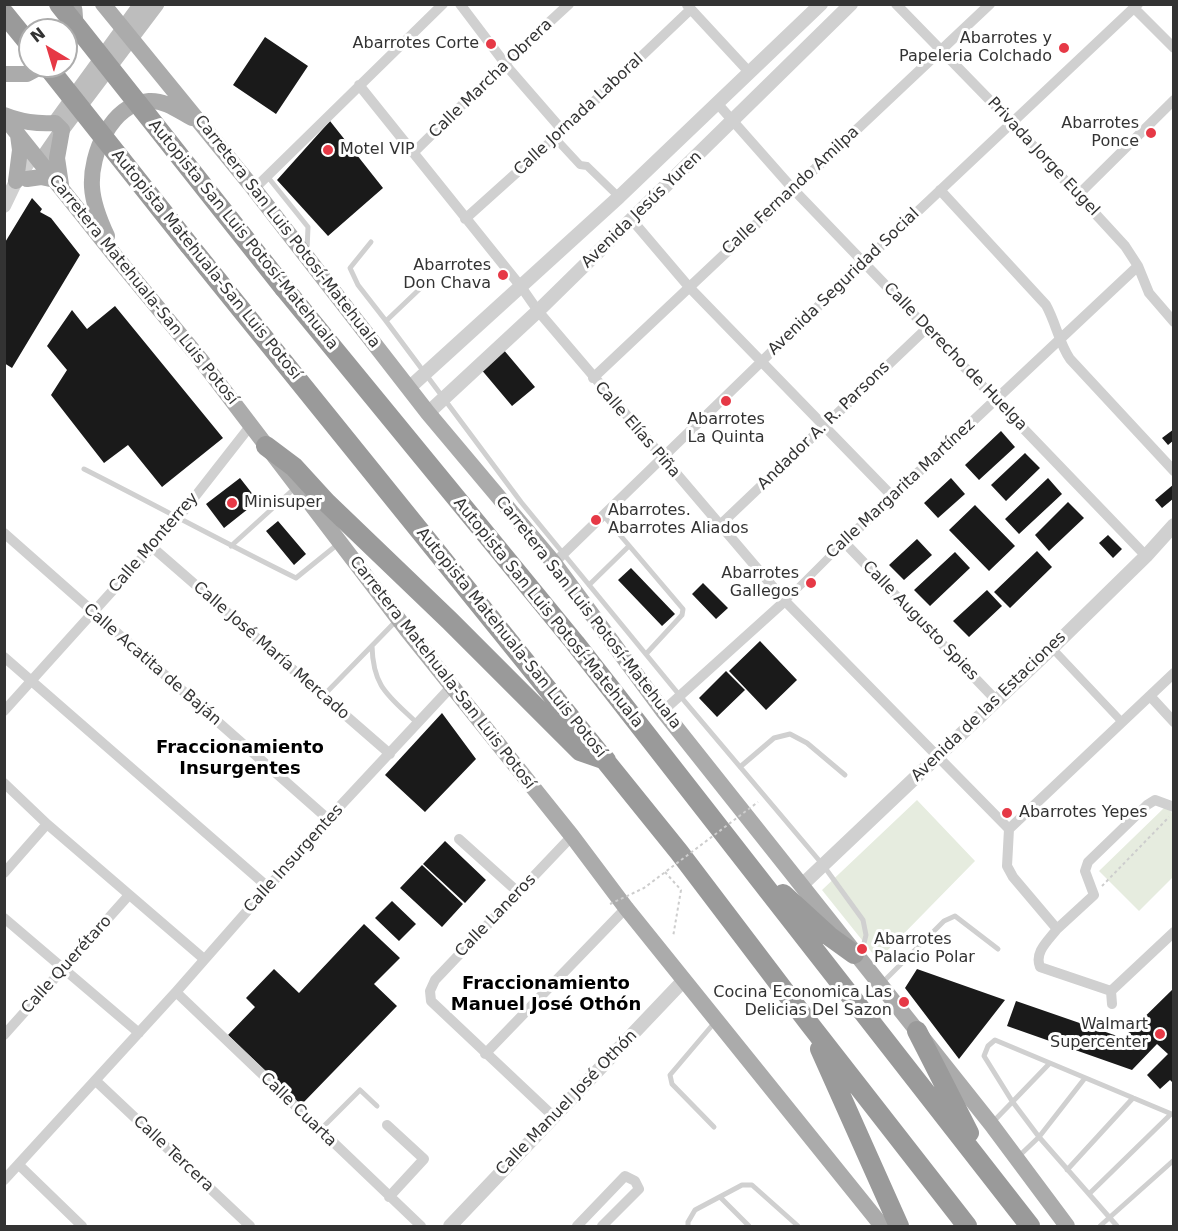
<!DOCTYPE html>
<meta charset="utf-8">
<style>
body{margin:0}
#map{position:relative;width:1178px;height:1231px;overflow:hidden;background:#fff;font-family:"DejaVu Sans",sans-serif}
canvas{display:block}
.frame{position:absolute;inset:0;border:6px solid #333;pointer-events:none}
.north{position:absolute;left:18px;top:18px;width:60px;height:60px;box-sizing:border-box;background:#fff;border:2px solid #adadad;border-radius:50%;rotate:322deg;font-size:16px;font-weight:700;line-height:24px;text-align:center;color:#333}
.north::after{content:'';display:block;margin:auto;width:21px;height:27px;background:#e63946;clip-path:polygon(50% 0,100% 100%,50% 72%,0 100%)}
</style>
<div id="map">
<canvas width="1178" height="1231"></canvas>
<div class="frame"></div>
<div class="north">N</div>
</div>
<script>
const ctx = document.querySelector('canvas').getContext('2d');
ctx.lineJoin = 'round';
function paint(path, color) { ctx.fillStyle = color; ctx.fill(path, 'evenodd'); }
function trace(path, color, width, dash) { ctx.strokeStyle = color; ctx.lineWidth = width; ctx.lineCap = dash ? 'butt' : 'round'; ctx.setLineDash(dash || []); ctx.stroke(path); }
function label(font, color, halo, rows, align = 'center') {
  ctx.font = font + ' "DejaVu Sans",sans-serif'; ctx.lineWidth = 6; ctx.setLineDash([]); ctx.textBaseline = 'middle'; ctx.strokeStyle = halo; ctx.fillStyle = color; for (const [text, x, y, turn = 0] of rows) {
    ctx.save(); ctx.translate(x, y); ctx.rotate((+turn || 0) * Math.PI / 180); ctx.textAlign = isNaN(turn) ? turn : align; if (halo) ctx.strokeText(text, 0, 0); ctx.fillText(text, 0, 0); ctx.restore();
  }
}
paint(new Path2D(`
 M917,800L975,861L878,960L822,890Z
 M1166,806L1173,814V877L1139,911L1099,871Z`), '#e6ecdf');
paint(new Path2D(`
 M265,37L308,66L276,114L233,85Z
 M330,121L383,188L328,236L277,180Z
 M32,198L42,209L40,212L51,218L80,255L12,368L4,363V244Z
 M115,306L223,438L162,487L128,445L104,463L51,395L67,370L47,346L72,310L87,329Z
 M503,349L535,387L512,406L480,368Z
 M1174,429V440L1168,445L1162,438Z
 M1001,431L1015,447L979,480L965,465Z
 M1025,453L1040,468L1006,501L991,485Z
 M240,478L258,501L224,528L206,504Z
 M951,478L965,494L938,518L924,503Z
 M1048,478L1062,494L1019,534L1005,519Z
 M1174,484V498L1162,508L1155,500Z
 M1068,502L1084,518L1049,551L1035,535Z
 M975,505L1015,546L989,571L949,530Z
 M278,521L306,554L294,565L266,531Z
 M1108,535L1122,549L1113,558L1099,543Z
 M917,539L932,555L904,580L889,565Z
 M1037,551L1052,567L1010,608L994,592Z
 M955,552L970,568L930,606L914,590Z
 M631,568L675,614L662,626L618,580Z
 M703,583L728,608L716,619L692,594Z
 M987,590L1002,606L969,637L953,621Z
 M760,641L797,680L766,710L729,671Z
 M726,671L745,690L717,717L699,698Z
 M442,713L476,759L425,812L385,775Z
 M445,841L486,880L465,903L423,864Z
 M422,865L463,904L442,927L400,888Z
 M392,901L416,924L399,941L375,918Z
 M364,924L400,958L374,984L397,1006L301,1105L228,1035L255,1007L246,998L274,969L299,993Z
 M917,969L1005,1000L959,1059L905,988Z
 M1174,988V1084L1170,1080L1160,1089L1147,1075L1168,1054L1157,1044L1132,1070L1007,1026L1016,1001L1123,1038Z`), '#1a1a1a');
trace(new Path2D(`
 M665,872L681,890L673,937
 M1102,886L1169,817`), '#cdcdcd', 2, [3, 3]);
trace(new Path2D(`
 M267,176L308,227L307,251
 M371,242L350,268L358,285L386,321
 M427,282L386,321L521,502L681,697L823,865L863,920L866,935L861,955
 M84,469C155,505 225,543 296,578L338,544
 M603,515L683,609L682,615L646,654
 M231,546L296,487
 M589,585L629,546
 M372,646C373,688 389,696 417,723
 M323,696L396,621
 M740,767L774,738L790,734L807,743L845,775
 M881,984L944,921L955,916L998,949
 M992,1123L1049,1064
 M714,1127L672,1084L670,1075L715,1022
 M321,1129L360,1090L377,1106
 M1018,1157L1039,1137L1085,1078
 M1067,1170L1133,1098
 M1089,1194L1171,1114
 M720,1197L749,1226
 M688,1226V1222L695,1210L742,1185H752L798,1226
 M1100,1226L1174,1160
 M1117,1226L1039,1137L1012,1101L984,1056L988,1046L995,1040L1174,1115`), '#d0d0d0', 5);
trace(new Path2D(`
 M555,138L580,165L587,166L619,197
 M785,601L844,542
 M1052,648L1122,722`), '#d0d0d0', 8);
trace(new Path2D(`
 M460,4L510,70L563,131
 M896,4L1012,123L1125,246L1138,266L1149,293L1174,322
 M687,5L749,72
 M1134,8L1174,48
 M359,85L522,288L538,311L785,601L1009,829L1007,866L1013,877L1057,929C1048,941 1034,952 1040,967L1111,991
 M717,103L793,189L1146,556
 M413,153L505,63L569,4
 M254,189L443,4
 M940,190L1046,305C1056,323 1059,343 1070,359L1174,471
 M1079,194L1174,100
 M465,219L563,131L691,9
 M632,220L689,287L893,497
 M593,378L990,4
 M721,524L927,328
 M4,533L328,819
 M152,547L390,754
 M554,563L864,262L1138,4
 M4,657L269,888
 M1150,696L1174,722
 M996,700L844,542L1138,266
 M4,711L179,517L251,425
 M663,711L785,601
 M4,783L47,824L204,959
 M1009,829L1174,673
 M459,839L519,893
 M4,873L47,824
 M4,918L139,1033
 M1057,929L1094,895L1085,871L1088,862L1147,805L1155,800L1174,807
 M1111,991L1174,932
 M1111,991L1112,1004
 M176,992L421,1226
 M4,1035L129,895
 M485,1054L626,908
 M96,1081L250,1226
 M553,1116L431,1001L430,991L435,980L572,836
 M387,1125L424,1159L389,1197
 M19,1165L82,1226
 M4,1180L176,992L328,819L452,686
 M577,1226L625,1176L635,1181L639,1189L602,1226`), '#d0d0d0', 10);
trace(new Path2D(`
 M4,206L16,181L34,154
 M409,388L619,197L821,4
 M428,413L538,311L851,4
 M802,885L1052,648L1146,556L1174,525
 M450,1226L684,980`), '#d0d0d0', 14);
trace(new Path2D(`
 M54,124L141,4
 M40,162L62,130L157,4`), '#bdbdbd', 15);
trace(new Path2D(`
 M103,4L254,189L428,413L554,563L663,711L991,1124L1067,1226
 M66,47C75,38 77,16 73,4
 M4,74H27L42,66
 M4,115C22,122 36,124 55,123L62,130L57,158L61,185
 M4,117L116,257L201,360L406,629L572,836L626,908L882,1226
 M27,179L41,177L55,180
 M16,181L20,150L18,135
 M107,236C100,221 93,204 92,187C90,154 111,104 149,101C165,100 179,111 192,118`), '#ababab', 16);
trace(new Path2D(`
 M4,13L30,45
 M189,245L679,852L808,1022L967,1226
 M284,288L575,643L1030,1226
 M266,446L294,467L326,502L450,621L580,751L606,760
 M783,894L829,936L854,954
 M917,1031L969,1133
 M820,1049L899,1226`), '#9a9a9a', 20);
trace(new Path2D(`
 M610,904L644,888L758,802`), '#cdcdcd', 2, [3, 3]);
trace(new Path2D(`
 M59,4L284,288
 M47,66L189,245`), '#9a9a9a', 20);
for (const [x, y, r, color] of [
 [491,44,6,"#e63946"],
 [1064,48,6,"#e63946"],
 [1151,133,6,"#e63946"],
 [328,150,6,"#e63946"],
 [503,275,6,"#e63946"],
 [726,401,6,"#e63946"],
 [232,503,6,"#e63946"],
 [596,520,6,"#e63946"],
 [811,583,6,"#e63946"],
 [1007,813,6,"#e63946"],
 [862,949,6,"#e63946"],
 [904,1002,6,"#e63946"],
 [1160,1034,6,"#e63946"]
]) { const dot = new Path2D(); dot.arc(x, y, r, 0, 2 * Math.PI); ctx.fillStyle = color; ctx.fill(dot); trace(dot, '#fff', 2); }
label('16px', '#333', '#fff', [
 ["Abarrotes y",1052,39],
 ["Papeleria Colchado",1052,57],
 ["Abarrotes Corte",479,44],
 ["Abarrotes",1139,124],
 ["Ponce",1139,142],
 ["Motel VIP",340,150,"left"],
 ["Abarrotes",491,266],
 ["Don Chava",491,284],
 ["Abarrotes",726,420,"center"],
 ["La Quinta",726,438,"center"],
 ["Minisuper",244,503,"left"],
 ["Abarrotes.",608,511,"left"],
 ["Abarrotes Aliados",608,529,"left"],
 ["Abarrotes",799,574],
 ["Gallegos",799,592],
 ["Abarrotes Yepes",1019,813,"left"],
 ["Abarrotes",874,940,"left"],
 ["Palacio Polar",874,958,"left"],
 ["Cocina Economica Las",892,993],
 ["Delicias Del Sazon",892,1011],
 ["Walmart",1148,1025],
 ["Supercenter",1148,1043]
], 'right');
label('16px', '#333', '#fff', [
 ["Calle Marcha Obrera",491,79,-44],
 ["Calle Jornada Laboral",579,115,-43],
 ["Privada Jorge Eugel",1043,157,47],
 ["Calle Fernando Amilpa",791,191,-43],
 ["Avenida Jesús Yuren",642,210,-44],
 ["Carretera San Luis Potosí-Matehuala",287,232,52],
 ["Autopista San Luis Potosí-Matehuala",243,235,51],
 ["Autopista Matehuala-San Luis Potosí",206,265,51],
 ["Avenida Seguridad Social",844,282,-44],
 ["Carretera Matehuala-San Luis Potosí",143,290,51],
 ["Calle Derecho de Huelga",955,357,46],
 ["Andador A. R. Parsons",824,426,-44],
 ["Calle Elías Piña",637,430,49],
 ["Calle Margarita Martínez",901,489,-43],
 ["Calle Monterrey",154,543,-49],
 ["Autopista San Luis Potosí-Matehuala",548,613,51],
 ["Carretera San Luis Potosí-Matehuala",588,613,52],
 ["Calle Augusto Spies",920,621,46],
 ["Autopista Matehuala-San Luis Potosí",511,643,51],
 ["Calle José María Mercado",271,651,41],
 ["Calle Acatita de Baján",152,665,41],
 ["Carretera Matehuala-San Luis Potosí",442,673,52],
 ["Avenida de las Estaciones",989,707,-44],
 ["Calle Insurgentes",294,859,-48],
 ["Calle Laneros",496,916,-46],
 ["Calle Querétaro",67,965,-48],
 ["Calle Manuel José Othón",567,1103,-46],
 ["Calle Cuarta",298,1110,44],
 ["Calle Tercera",173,1154,43]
]);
label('bold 18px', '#000', '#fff', [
 ["Fraccionamiento",240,748],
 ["Insurgentes",240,769],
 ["Fraccionamiento",546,984],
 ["Manuel José Othón",546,1005]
]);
</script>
